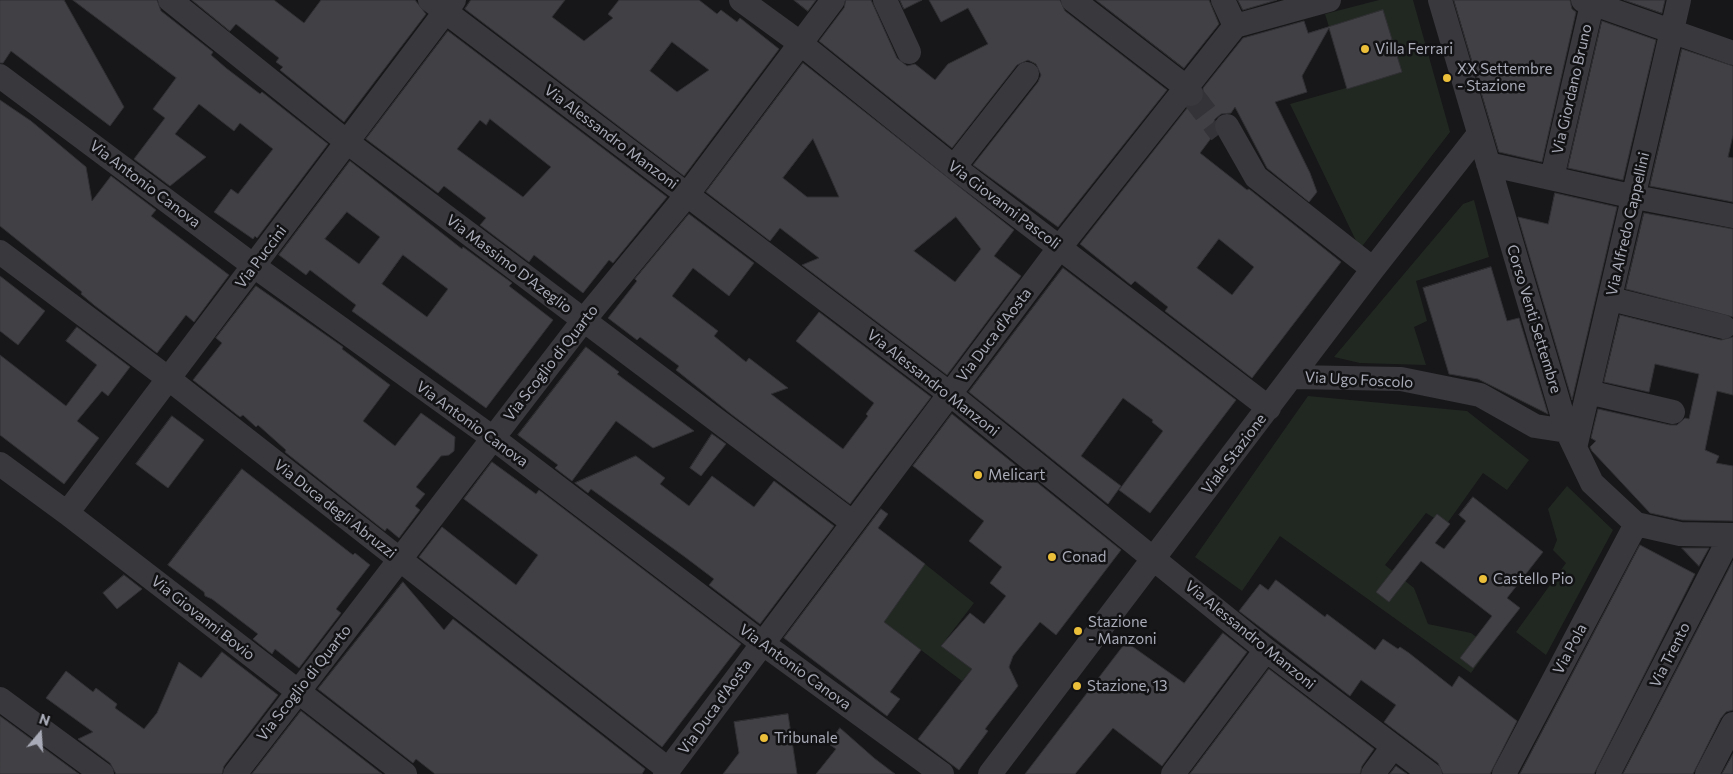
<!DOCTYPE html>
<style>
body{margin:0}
#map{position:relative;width:1733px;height:774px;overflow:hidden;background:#171618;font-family:Commissioner,sans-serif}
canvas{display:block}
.north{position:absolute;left:15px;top:709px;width:50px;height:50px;-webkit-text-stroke:4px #121113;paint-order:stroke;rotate:18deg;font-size:14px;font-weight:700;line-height:20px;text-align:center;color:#a9acb8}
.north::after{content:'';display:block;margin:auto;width:18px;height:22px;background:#a9acb8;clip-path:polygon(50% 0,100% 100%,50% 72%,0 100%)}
</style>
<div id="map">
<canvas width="1733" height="774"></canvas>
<div class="north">N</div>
</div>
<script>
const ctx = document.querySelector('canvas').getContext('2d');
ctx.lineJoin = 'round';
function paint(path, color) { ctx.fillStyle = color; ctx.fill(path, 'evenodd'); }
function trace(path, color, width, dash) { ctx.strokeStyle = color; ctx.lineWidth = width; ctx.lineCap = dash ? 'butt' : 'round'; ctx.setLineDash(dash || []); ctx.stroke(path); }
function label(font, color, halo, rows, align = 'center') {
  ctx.font = font + ' Commissioner,sans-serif'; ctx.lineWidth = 5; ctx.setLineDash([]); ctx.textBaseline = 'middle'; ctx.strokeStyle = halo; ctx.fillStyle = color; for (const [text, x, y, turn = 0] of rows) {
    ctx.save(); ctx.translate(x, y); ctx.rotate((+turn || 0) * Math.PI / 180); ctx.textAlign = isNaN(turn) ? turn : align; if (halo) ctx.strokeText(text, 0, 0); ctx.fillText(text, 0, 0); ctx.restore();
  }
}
paint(new Path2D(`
 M1379,0H1413L1450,132L1360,249L1290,104L1402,72L1383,11L1329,27L1325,14Z
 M1474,200L1489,257L1416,281L1427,321L1414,327L1426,365L1360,363L1334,357L1463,204Z
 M1308,396L1467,411L1529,460L1507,490L1483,473L1446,525L1426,513L1385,565L1414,588L1428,624L1471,633L1490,647L1471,673L1280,536L1242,591L1195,557Z
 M1567,486L1613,530L1546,655L1516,632L1566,563L1553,550L1557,540L1548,509Z
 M925,564L974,603L941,646L972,669L962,681L909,641L879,629Z`), '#212822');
const building = new Path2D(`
 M0,0H64L124,107L110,126L11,51L3,63H0Z
 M73,0H157L161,11L213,52L211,55L226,68L260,94L262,92L328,144L257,238L255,236L253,239L214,212L231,189L238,194L273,149L240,123L234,131L199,104L175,134L206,157L170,186L134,159L165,118L153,109L176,78Z
 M192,0H274L304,23L321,0H415L426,14L344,122L280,70L283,67L276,62L279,58L236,24L230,31Z
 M471,0H565L552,17L584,41L613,18L608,14L619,0H699L717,14L721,10L737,22L740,18L779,49L684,176L465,9ZM672,42L709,70L677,92L650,71Z
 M794,0H816L808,11Z
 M846,0H871L897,58L907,66L915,64L935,80L948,64L988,44L968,8L941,22L929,0H1060L1065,11L1167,90L1058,227L973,165L1038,82L1041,75L1036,64L1028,60L1017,65L952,148L819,41L844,8Z
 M900,0H922L904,9Z
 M1096,0H1209L1219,24L1184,68Z
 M1238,0H1277L1243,10Z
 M1454,0H1570L1572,9L1576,12L1542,162L1499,152Z
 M1624,0H1665L1662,13Z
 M1383,10L1402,72L1347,89L1329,28L1302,76L1307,92L1275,102L1310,173L1317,192L1309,202L1267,168L1235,107L1231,113L1221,114L1215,119L1213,125L1215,133L1200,153L1247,190L1249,189L1341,262L1252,378L1165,311L1168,307L1135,281L1131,285L1080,244L1188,107L1198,106L1203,100V88L1243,38L1304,21L1308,33ZM1219,239L1254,267L1232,295L1197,268Z
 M1602,21L1656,40L1623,180L1568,168Z
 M448,31L667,197L613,263L609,260L583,293L534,255L529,262L480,225L486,218L444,186L438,193L366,139ZM490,119L551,167L523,197L457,149L480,120L486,125Z
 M1682,49L1733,66V135L1728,157L1733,158V202L1650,186Z
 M803,63L1014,230L994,256L1021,276L947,375L802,265L819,258L780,228L770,241L706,192ZM813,139L828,172L839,197H807L783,178ZM956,217L981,249L955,282L914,251Z
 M0,100L31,121L86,167L92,201L111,176L156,210L151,216L229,275L194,322L186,315L157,353L94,305L81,294L82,292L0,226Z
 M350,161L462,249L463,247L512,283L509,286L553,320L486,408L352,311L356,305L310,270L306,275L279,255ZM347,212L380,237L359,264L325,239ZM403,255L448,289L427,317L382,284Z
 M1555,193L1617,207L1572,400L1518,217L1548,224Z
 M1644,213L1733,229V317L1626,289Z
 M689,214L754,263L729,296L693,268L672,296L718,331L714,336L746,362L749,358L788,388L771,394L843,449L868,416L866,414L874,403L796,341L819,312L931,397L850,504L731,414L676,370L679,366L640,337L637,340L608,318L637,281L635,279Z
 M1491,267L1507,321L1519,318L1548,414L1478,379L1449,374L1423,288Z
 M1063,268L1236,400L1150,513L1119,490L1163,431L1152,422L1153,420L1123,398L1081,456L1121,486L1108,504L969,392Z
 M0,276L45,311L18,345L0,331Z
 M256,286L343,347L342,349L390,385L363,421L395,446L421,413L455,437L454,451L449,455L441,456L416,487L425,494L415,506L420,510L399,538L387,528L385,531L285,452L286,450L258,425L256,427L243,415L240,417L193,380L222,343L216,338Z
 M1620,315L1721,340L1733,337V395L1717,391L1705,450L1719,456L1716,463L1733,466V521L1682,520L1650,513L1592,451L1590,447L1596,441L1591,438L1598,409L1670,425H1677L1685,418L1689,419L1699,374L1655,364L1649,392L1604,382Z
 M77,327L130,367L108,396L102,391L77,421L99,438L64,484L0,435V355L66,406L97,365L66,341Z
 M586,347L619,372L617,374L694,431L653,448L616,421L572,481L555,468L558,465L518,435Z
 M952,414L1121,550L1056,635L1040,622L1013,656L1009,667L1018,686L985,729L988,731L959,770L918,739L972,669L941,646L970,613L984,624L1006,596L990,583L1002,567L969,541L984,521L913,466Z
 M172,416L204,440L168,488L136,464Z
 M712,434L726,444L701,476L690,468Z
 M636,456L665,478L660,484L689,506L712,476L754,507L774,481L834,526L760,624L709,585L714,579L685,557L591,489L588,493L575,483Z
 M492,462L536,494L539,490L741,644L662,747L419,557L442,527L516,585L538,555L464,499Z
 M242,469L353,555L355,553L370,565L336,609L341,613L299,668L275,649L272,654L253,639L258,634L212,599L205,596L204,592L168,565Z
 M1473,497L1543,552L1507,598L1520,608L1473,668L1460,658L1492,616L1421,561L1389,602L1376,592L1437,514L1450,524L1435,543L1444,549L1466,521L1459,515Z
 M881,509L888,514L878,528L925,564L884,622L921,650L890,692L900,699L887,716L784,638Z
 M1640,545L1695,574L1594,774H1520Z
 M1682,548H1709L1699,566Z
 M1733,561V710L1726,712L1721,718L1693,774H1623Z
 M124,575L142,589L117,609L103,593Z
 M1276,580L1325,617L1327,614L1375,650L1383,639L1398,649L1400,647L1409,653L1452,687L1459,676L1517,721L1490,774H1443L1438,763L1384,722L1396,705L1361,680L1350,696L1239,611L1260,584L1268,590Z
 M403,582L444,630L453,619L645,769L642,774H435L416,759L413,763L318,689Z
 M1223,633L1247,652L1162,766L1113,728L1075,774H1025L1126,642L1184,683Z
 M222,652L278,695L224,766L222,774H116L110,763L78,739L93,732L46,698L66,671L93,692L96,688L117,704L115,708L144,729L157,713L179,662L201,678Z
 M1269,669L1374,749L1362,766L1360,774H1190Z
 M301,711L382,774H252Z
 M788,714L797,774H723L739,753L734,722Z
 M0,716L79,774H0Z
 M840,728L874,758L895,774H816L836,749L829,744Z
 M1733,754V774H1722Z
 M1396,766L1407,774H1390Z`);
paint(building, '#414145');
trace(building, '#313034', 1);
trace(new Path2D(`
 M1191,94L1221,133`), '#343438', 24, [24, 12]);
trace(new Path2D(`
 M170,0L347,142L852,522
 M430,0L950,394L1266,650L1430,774
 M741,0L800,43L954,167L1269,408
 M885,0L909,52
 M1073,0L1187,88L1191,94
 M1223,0L1235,26
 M1440,0L1567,431L1592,483L1636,524L1680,534L1733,535
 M1583,0L1733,53
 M0,76L254,266L493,438L762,643L942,774
 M1227,126L1256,177L1373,269
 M1488,164L1635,197L1733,216
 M954,167L1027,74
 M1552,178L1593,0
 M0,252L169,379L669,770
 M1611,299L1724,327
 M1292,377L1401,379L1480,395L1535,426L1567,431
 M1588,392L1673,412
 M1575,448L1679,0
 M0,464L67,513L405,774
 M67,513L454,0
 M0,699L102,774
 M235,774L583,321L687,195L833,0
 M665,774L1060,247L1235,26L1329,0
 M990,774L1373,269L1479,134
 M1173,774L1266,650
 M1373,774L1393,747
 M1504,774L1636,524
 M1608,774L1731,535
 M1707,774L1733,724`), '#38383d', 24);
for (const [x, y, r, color] of [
 [1365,49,5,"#ecbf3a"],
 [1447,78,5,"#ecbf3a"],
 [978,475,5,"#ecbf3a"],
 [1052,557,5,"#ecbf3a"],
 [1483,579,5,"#ecbf3a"],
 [1078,631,5,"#ecbf3a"],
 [1077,686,5,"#ecbf3a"],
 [764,738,5,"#ecbf3a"]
]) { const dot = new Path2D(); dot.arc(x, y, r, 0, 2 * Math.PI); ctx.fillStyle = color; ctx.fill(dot); trace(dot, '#121113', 2); }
label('15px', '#a9acb8', '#121113', [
 ["Villa Ferrari",1375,49],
 ["XX Settembre",1457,69],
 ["- Stazione",1457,86],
 ["Melicart",988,475],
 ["Conad",1062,557],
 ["Castello Pio",1493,579],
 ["Stazione",1088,622],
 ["- Manzoni",1088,639],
 ["Stazione, 13",1087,686],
 ["Tribunale",774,738]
], 'left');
label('15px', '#a9acb8', '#121113', [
 ["Via Giordano Bruno",1572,89,-77],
 ["Via Alessandro Manzoni",611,137,37],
 ["Via Antonio Canova",145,184,37],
 ["Via Giovanni Pascoli",1004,205,37],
 ["Via Alfredo Cappellini",1628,224,-77],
 ["Via Puccini",261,257,-53],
 ["Via Massimo D'Azeglio",509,264,37],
 ["Corso Venti Settembre",1534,319,73],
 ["Via Duca d'Aosta",994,335,-53],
 ["Via Scoglio di Quarto",551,363,-52],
 ["Via Ugo Foscolo",1359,380,3],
 ["Via Alessandro Manzoni",933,383,38],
 ["Via Antonio Canova",472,424,36],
 ["Viale Stazione",1234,454,-53],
 ["Via Duca degli Abruzzi",335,509,38],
 ["Via Giovanni Bovio",203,618,38],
 ["Via Alessandro Manzoni",1250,635,39],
 ["Via Pola",1570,649,-62],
 ["Via Trento",1670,655,-63],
 ["Via Antonio Canova",795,667,36],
 ["Via Scoglio di Quarto",304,683,-52],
 ["Via Duca d'Aosta",715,707,-54]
]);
</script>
